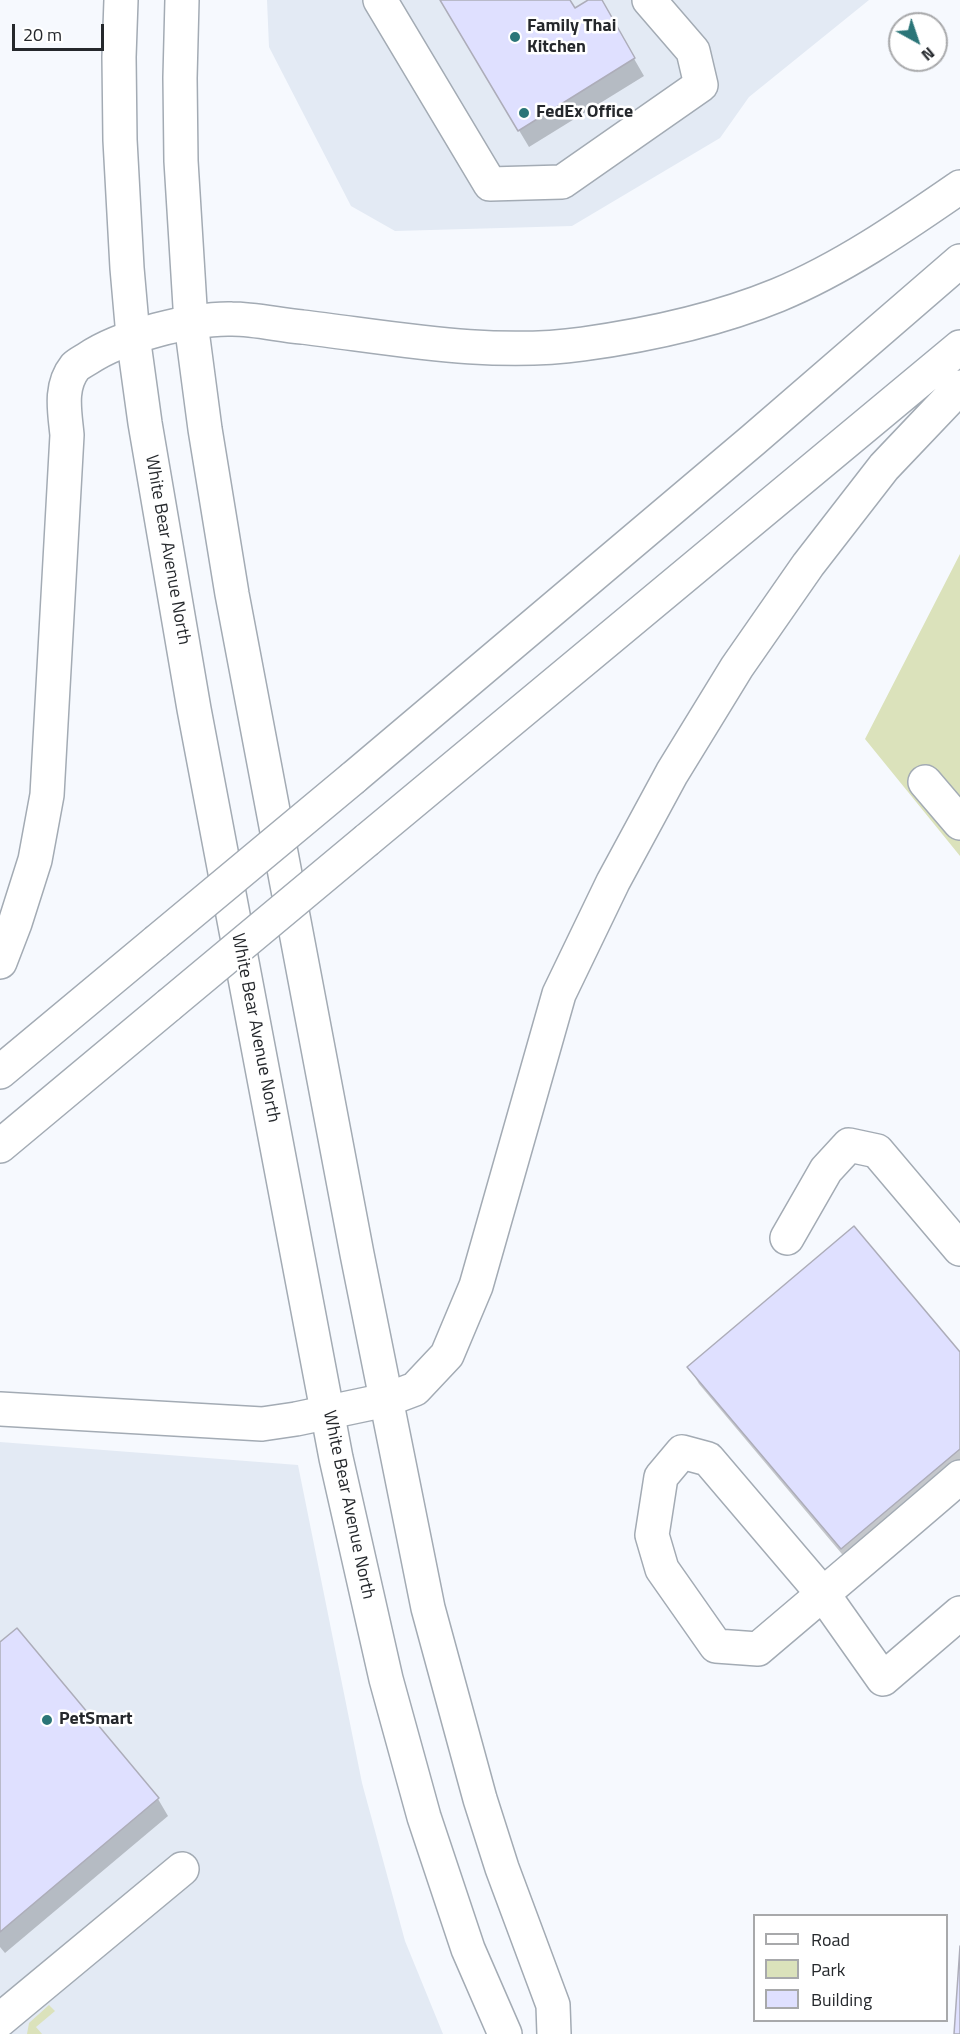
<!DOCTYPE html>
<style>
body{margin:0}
#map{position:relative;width:960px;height:2034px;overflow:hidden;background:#f6f9fe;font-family:"Titillium Web",sans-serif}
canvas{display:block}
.legend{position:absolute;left:753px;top:1914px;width:195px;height:108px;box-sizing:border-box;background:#fff;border:2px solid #a8a9ab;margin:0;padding:8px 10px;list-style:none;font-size:18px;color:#25282c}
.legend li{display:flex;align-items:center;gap:12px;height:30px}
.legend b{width:30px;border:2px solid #a8a9ab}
.north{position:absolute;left:888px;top:12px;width:60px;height:60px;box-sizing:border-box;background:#fff;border:2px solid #a8a9ab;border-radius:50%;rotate:140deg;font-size:16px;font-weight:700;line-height:24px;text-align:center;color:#25282c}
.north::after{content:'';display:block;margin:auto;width:21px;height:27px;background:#2b7578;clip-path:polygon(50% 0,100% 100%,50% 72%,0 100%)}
.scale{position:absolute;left:12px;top:24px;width:92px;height:27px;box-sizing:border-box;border:3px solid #25282c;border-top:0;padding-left:8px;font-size:18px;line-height:21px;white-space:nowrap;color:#25282c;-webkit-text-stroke:4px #fff;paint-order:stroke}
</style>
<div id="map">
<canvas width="960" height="2034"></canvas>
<ul class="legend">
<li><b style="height:8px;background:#fff"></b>Road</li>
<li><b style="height:16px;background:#dbe2bb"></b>Park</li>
<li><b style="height:16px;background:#dfe0ff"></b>Building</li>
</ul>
<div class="north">N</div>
<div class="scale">20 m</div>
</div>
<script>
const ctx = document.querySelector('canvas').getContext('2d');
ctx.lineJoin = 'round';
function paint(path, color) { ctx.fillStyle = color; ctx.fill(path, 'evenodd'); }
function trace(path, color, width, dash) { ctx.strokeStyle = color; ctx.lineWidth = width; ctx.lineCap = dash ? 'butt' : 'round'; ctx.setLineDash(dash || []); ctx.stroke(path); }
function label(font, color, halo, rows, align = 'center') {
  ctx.font = font + ' "Titillium Web",sans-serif'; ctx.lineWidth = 5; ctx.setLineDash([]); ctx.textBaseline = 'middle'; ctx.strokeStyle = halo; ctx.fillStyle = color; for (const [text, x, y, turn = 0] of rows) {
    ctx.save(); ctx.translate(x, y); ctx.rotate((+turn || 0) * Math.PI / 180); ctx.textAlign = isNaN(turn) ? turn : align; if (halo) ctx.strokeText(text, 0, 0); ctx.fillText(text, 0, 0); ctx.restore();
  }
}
paint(new Path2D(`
 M267,0H869L749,97L720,138L572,226L395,231L351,206L269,47Z
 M0,1442L298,1465L362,1783L405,1941L443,2034H0Z`), '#e3eaf4');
paint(new Path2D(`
 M960,554V856L865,739Z
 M49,2005L55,2011L36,2027L42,2034H27L29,2023Z`), '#dbe2bb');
paint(new Path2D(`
 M441,0H568L575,10L591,0H600L644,76L529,147Z
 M960,1354V1475L852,1566L699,1384L689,1367Z
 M16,1630L158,1799L168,1816L5,1953L0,1947V1644Z`), '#0003');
const building = new Path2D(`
 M440,0H570L575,8L588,0H602L635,58L518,131Z
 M854,1226L960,1352V1449L841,1549L687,1367Z
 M17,1628L159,1798L0,1932V1642Z
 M960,1946V2034H954Z`);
paint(building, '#dfe0ff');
trace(building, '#adadb9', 1.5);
const minor = new Path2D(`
 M380,0L490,184L562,182L701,85L693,51L649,0
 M925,782L960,823
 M787,1238L826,1170L849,1145L877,1151L960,1249
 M960,1477C893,1535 825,1592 758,1649L716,1646L662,1569L652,1535L661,1477L682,1452L708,1459L823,1594L883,1679L960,1613
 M0,2020L182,1869`);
const major = new Path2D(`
 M121,0L119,57L120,140L127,268L133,336L145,423L194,709L336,1458L386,1679L424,1817L468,1949L505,2034
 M182,0L180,78L181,161L191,323L205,429L232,594L357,1254L428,1608L480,1799L502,1868L553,2005L554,2034`);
const highway = new Path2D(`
 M353,778L753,440L960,261
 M367,840L960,347
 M0,962L15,923L35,860L47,795L67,435C65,413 59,387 75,367C78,364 84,361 87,359C121,336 191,318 232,319C255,319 279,325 302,327C394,338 490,357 583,344C648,335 717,320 778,295C843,268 902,227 960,187
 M0,1072L156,942
 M0,1146L169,1005
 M0,1409L262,1424L296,1419L386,1400L415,1389L447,1355L476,1286L559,994L613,882L672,773L737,667L808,565L884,467L960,387`);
trace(minor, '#a3abb4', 36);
trace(major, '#a3abb4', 36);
trace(highway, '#a3abb4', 36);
trace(minor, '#fff', 33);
trace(major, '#fff', 33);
trace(highway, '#fff', 33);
const highwayBridge = new Path2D(`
 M156,942L353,778
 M169,1005L367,840`);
trace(highwayBridge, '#a3abb4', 36, []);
trace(highwayBridge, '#fff', 33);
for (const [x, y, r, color] of [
 [515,37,6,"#2b7578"],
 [524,113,6,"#2b7578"],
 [47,1720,6,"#2b7578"]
]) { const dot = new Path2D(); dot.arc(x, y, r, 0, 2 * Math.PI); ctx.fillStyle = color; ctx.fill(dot); trace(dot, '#fff', 2); }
label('bold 18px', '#25282c', '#fff', [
 ["Family Thai",527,27],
 ["Kitchen",527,48],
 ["FedEx Office",536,113],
 ["PetSmart",59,1720]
], 'left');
label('18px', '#25282c', '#fff', [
 ["White Bear Avenue North",167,550,80],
 ["White Bear Avenue North",255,1028,79],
 ["White Bear Avenue North",348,1505,78]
]);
</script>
